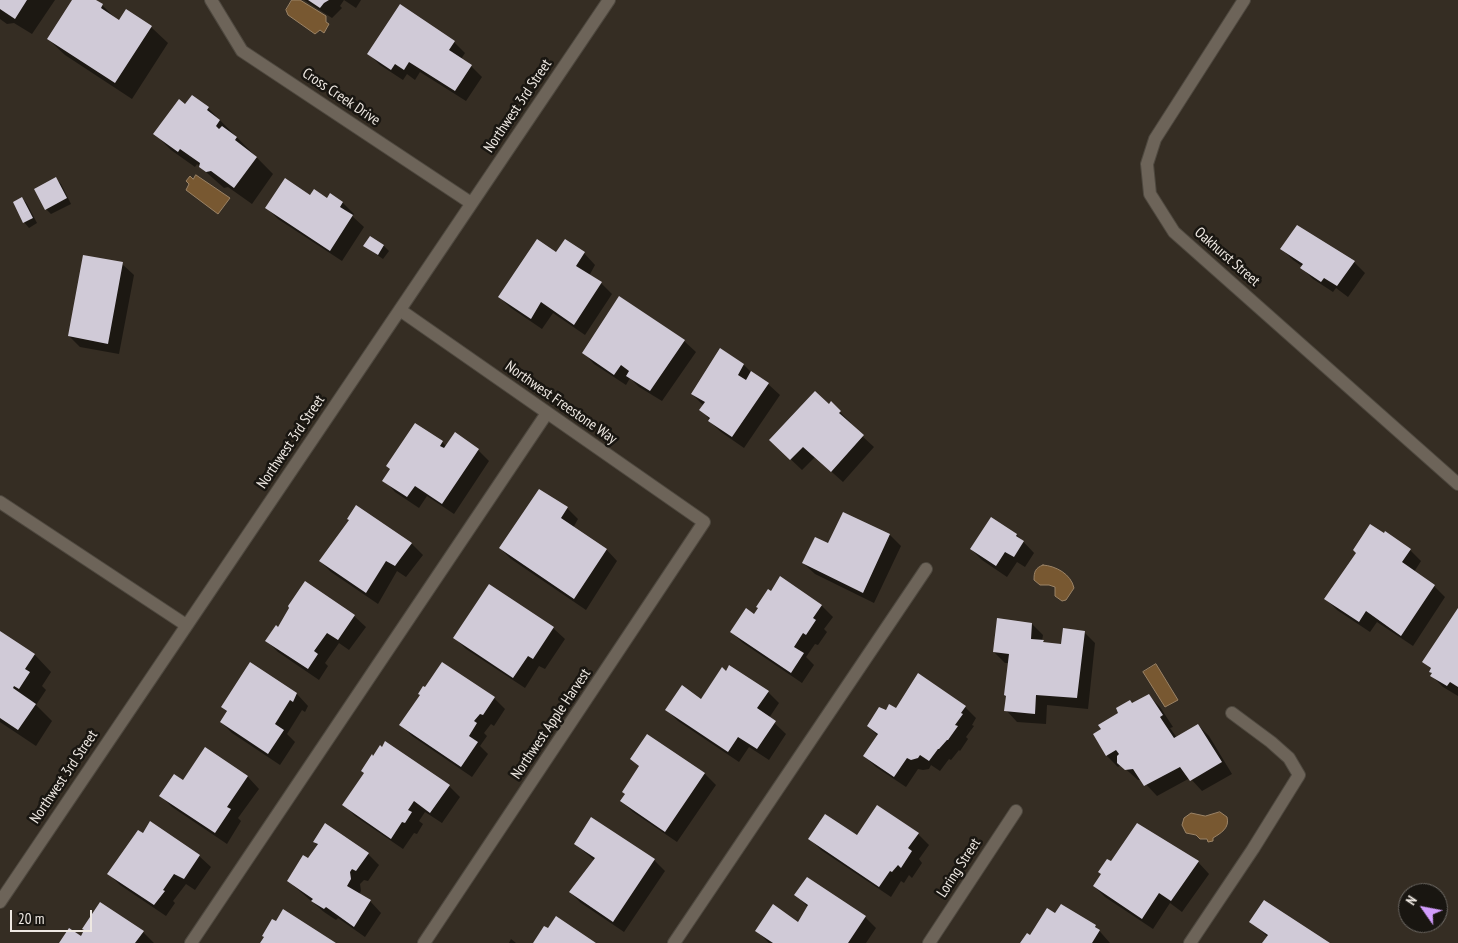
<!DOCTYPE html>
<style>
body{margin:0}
#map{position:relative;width:1458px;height:943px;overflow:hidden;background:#352d23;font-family:"PT Sans Narrow",sans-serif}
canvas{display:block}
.north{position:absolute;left:1398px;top:883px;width:50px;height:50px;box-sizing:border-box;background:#191611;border:1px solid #6e6a65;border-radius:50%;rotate:303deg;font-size:14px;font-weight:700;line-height:20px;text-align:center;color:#eee8e2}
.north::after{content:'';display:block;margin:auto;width:18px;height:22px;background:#d29dfd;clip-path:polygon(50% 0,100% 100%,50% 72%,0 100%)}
.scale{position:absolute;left:10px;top:910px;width:82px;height:22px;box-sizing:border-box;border:2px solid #eee8e2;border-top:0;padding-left:6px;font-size:15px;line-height:18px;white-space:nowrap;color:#eee8e2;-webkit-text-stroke:4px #191611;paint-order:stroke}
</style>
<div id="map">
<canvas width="1458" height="943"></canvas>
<div class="north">N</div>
<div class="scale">20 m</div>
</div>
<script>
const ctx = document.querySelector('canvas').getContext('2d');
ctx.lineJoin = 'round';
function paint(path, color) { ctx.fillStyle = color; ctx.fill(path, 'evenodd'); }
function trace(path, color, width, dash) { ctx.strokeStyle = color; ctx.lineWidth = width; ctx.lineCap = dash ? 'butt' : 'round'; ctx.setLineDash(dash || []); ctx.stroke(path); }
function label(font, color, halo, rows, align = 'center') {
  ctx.font = font + ' "PT Sans Narrow",sans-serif'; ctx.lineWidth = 5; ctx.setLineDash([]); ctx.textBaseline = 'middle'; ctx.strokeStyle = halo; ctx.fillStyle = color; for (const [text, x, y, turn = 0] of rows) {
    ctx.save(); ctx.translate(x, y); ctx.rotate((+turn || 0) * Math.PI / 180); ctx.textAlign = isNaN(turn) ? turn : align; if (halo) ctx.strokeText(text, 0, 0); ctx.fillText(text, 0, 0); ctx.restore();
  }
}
const water = new Path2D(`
 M292,0H300L326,16V22L329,24L324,33L320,30L315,34L288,15L286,10Z
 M196,175L230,198L218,214L186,190L189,184L186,181L190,176L193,179Z
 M1043,565C1056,566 1071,574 1074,588L1066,600L1062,601L1055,596V587L1049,585H1040L1034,580C1034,572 1035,568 1043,565Z
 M1156,664L1178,700L1165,707L1143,672Z
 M1220,812L1227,817C1230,828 1221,833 1213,838V841L1208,842L1207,839H1200L1196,835L1186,833L1182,825L1184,818L1191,813L1205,816Z`);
paint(water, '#785831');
trace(water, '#9b8366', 1);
paint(new Path2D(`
 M0,0H55L32,34L14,23L7,24L0,19Z
 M74,0H94L102,5L119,22L151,27L168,43L132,99L65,55L48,39Z
 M304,0H344L340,6L342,8L332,18Z
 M344,0H361L356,8Z
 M454,42L465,53L461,59L471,66L482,77L466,101L420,72L415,80L407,74L403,80L380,65L369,54Z
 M186,105L208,108L273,174L252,204L228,187L224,188L197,164L195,167L171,150L155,134Z
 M56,179L61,184L71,204L51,214L46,209Z
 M330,195L343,203L354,214L352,216L364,227L342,261L278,219L267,208L310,197L327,200Z
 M22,198L27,204L37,223L29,228L24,222Z
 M565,241L584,253L595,265L589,276L601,283L612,294L585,335L553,313L542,329L511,308L499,297L557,254Z
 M364,246H384L389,251L383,259Z
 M1282,249L1354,262L1365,273L1348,297L1336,288L1333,292L1313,279L1302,268L1303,267L1293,260Z
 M122,264L134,275L119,354L80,347L69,336Z
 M684,341L696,352L662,401L639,387L630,378L626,385L594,364L583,352Z
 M744,365L751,372L768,384L780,395L744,448L721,432L709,421L710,420L701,410L703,405L692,394Z
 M831,403L851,423L850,425L874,447L843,482L815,457L802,470L782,451Z
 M442,442L447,447L478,450L489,461L454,514L427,496L419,508L395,492L384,480Z
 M567,508L578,519L573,528L606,549L617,561L586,610L511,559L500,548Z
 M844,514L890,535L901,546L874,603L815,574L803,563L829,545Z
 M1017,535L1034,553L1025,567L1017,562L1007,577L982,560L971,549Z
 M412,544L423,555L406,577L397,571L378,604L331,572L320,561Z
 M1410,550L1421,561L1414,572L1434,586L1445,597L1413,646L1377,622L1370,632L1337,610L1326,599L1357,553Z
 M780,578L822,606L833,617L824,629L827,632L818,645L815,644L806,657L814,665L802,683L743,643L731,632L754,616Z
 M305,583L354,616L366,627L349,650L339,643L325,663L328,666L319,680L278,652L267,641L278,628Z
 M489,586L553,628L565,639L545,669L539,666L525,688L466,649L455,638Z
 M1458,610V696L1443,687L1432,676L1433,674L1432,670L1424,662Z
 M1032,624L1043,635L1042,641L1045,644L1062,645L1084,632L1095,643L1088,709L1047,705L1046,724L1017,722L1006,710L1009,663H1005L994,652Z
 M0,632L35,655L51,672L42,686L46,690L36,705L52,721L36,746L0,722Z
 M250,663L297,694L308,706L305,712L302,710L287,734L295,742L280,765L232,733L221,722L227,712L222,707Z
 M768,692L779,703L769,718L786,734L769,760L749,747L739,762L678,721L667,710L702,700Z
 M1149,696L1160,707L1173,727L1170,728L1177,738L1198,725L1209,736L1232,774L1202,791L1190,778L1157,796L1142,780H1138L1121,765L1118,767L1107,756L1095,734L1133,704Z
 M494,698L505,709L494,726L491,724L484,733L487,736L480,746L488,754L472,777L412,736L401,725Z
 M965,707L976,718L972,725L974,726L966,737L968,739L960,751L959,750L951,760L949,759L940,771L931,765L929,769L923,770L918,769L906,787L876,767L864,756L878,736L868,726L886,712L896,710Z
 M648,736L705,774L716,785L677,842L633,812L621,801L640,767L632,759Z
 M205,749L248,777L259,789L238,818L241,821L227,844L172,807L161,796L183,782Z
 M449,786L460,797L442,823L425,812L419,821L423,824L417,834L414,833L403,849L355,816L344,805Z
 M918,834L929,845L919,859L922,863L912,878L909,875L904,883L901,881L891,897L821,850L810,839Z
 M314,842L368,854L379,865L368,881L364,880L360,884L361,891L359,895L370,901L381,913L365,937L338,918L336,920L324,912L288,881L308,860L318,846Z
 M575,844L654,860L665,871L624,932L581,903L570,892L594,860Z
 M199,856L211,867L195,890L186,884L173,901L175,903L166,916L120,885L109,874Z
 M1198,862L1209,874L1182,912L1170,903L1153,929L1105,897L1094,886L1111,863Z
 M796,895L865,917L876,928L866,943H769L756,930L798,923L808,907Z
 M1061,906L1095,926L1110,943H1022L1055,915Z
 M1251,922L1327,943H1264L1268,937Z
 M143,932L154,943H61L82,937Z
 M511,939L516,943H509Z`), '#0007');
paint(new Path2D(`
 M0,0H27L15,19L0,9Z
 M72,0H96L103,4L101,8L119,20L126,9L152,26L115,83L47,39Z
 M308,0H329L324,3L320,8Z
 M400,4L455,41L449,50L472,65L455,91L409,62L404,70L395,64L391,70L367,54Z
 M192,95L209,107L207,110L220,120L216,126L219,129L222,126L237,137L235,140L257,157L234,188L211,171L206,172L199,167L200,163L180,149L178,152L153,134L179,99L185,104Z
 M56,177L67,198L45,210L34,189Z
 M285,178L310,195L314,189L327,198L330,193L343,202L340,207L353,215L330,251L265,208Z
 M22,197L33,218L23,223L13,202Z
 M1297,225L1355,261L1337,286L1324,278L1321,282L1300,268L1303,264L1280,249Z
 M370,236L384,245L378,255L363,246Z
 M537,239L556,252L565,239L585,252L576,266L602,282L574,325L541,302L531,319L498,297Z
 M83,255L123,262L108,344L68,336Z
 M619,296L685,340L650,391L626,376L629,371L621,365L614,375L582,353Z
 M720,348L744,364L738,375L746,380L751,371L769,383L732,437L708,421L710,418L699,410L705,402L691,394Z
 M815,391L829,404L831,401L841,411L839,413L864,435L831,472L803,447L790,460L769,440Z
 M415,423L443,441L440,446L444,448L455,432L479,449L442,504L415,486L407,497L382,481L390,469L386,466Z
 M539,489L568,507L561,518L607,549L574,599L499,548Z
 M356,505L412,543L395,566L386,561L366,593L319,561L349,520L347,519Z
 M843,512L890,534L863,593L802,563L815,537L828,543Z
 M991,517L1017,534L1016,536L1024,541L1014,557L1005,552L996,566L970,549Z
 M1370,524L1384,533L1385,531L1411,549L1402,562L1435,585L1401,636L1366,611L1359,622L1324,599L1356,553L1353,550Z
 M780,576L822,605L813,618L816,620L806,635L803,633L794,647L804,653L791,673L730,632L746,608L754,614L758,608L756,607L768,589L771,591Z
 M305,581L355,615L338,640L327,633L314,651L318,654L308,669L265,641L276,625L278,627L289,608L288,606Z
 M489,584L554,627L533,659L528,656L513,678L453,638Z
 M1458,608V687L1450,682L1447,686L1430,676L1432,673L1429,672L1431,668L1422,662Z
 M997,618L1032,623L1031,639L1044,640L1043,642L1061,644L1063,628L1085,631L1077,698L1036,695L1035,714L1004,711L1006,696L1004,695L1009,654L993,652Z
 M0,631L35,654L25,669L30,672L19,689L14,686L13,688L36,704L18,730L0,718Z
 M250,662L297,693L293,702L290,700L275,724L284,730L268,754L220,722L227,711L221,707Z
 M442,662L495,697L483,715L480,714L474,721L477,723L469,736L478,742L461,767L399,725L420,695L418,694L423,686L425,687Z
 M729,665L769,691L757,708L776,721L757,749L738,737L728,752L665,710L682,685L701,699L722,667L726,671Z
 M918,673L966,706L961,713L963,714L955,725L958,726L948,740H947L939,749H938L929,761L920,755L918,758L911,760L907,758L894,777L863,756L878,734L867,726L879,707L886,710L889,704L896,708Z
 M1149,694L1163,715L1160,717L1174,738L1198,724L1222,762L1190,781L1180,767L1144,786L1133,769L1125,770L1117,763V756L1119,754L1116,750L1106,756L1093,734L1101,729L1098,725L1118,713L1116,708L1130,700L1132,703Z
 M647,734L705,773L665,832L620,801L625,794L622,792L639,766L630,759Z
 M385,741L450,785L430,813L414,801L408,810L412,812L405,823L402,822L391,839L342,805L364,773L361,771L372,754L373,756L380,745L382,747Z
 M205,747L248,776L227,807L231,809L215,833L159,796L174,774L183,780Z
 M877,805L919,833L908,848L912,851L901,868L898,865L892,872L890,871L879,887L808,839L825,814L857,835Z
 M591,817L655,859L613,922L569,892L595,858L574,844Z
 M150,821L200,855L184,879L174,874L163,890L165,891L154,905L107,874L138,830L143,833Z
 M325,823L369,853L356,871L352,869L350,872L351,879L347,886L371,900L354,927L326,907L324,909L311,901L313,899L287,881L303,855L308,858L318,844L313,842Z
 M1137,823L1199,861L1171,901L1159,893L1142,919L1093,886L1101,874L1098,872L1107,859L1111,861Z
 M807,877L866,916L848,943H773L755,931L773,904L798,922L808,905L794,895Z
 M1264,900L1330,943H1262L1268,935L1249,922Z
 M100,902L144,931L135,943H59L69,928L81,936L84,930L82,929Z
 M1061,904L1096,925L1095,927L1100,930L1092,943H1020L1027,933L1030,935L1047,908L1055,913Z
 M283,909L336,943H260L264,937L262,936L272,919L276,921Z
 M556,916L596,943H533L544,926L548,928Z`), '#d0cad7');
const minor = new Path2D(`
 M211,0L242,51L471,203
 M1244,0L1155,139L1147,164L1150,194L1174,232L1458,484
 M400,310L704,522L424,943
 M0,502L186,625
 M0,902L609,0
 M191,943L547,413
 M674,943L926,569
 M929,943L1016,811
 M1190,943L1253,849L1299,775L1289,758L1271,742L1232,713`);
trace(minor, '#4e483f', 14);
trace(minor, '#6d6459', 12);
label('15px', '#eee8e2', '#191611', [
 ["Cross Creek Drive",341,97,34],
 ["Northwest 3rd Street",518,106,-56],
 ["Oakhurst Street",1227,257,41],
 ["Northwest Freestone Way",561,403,35],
 ["Northwest 3rd Street",291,442,-56],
 ["Northwest Apple Harvest",551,724,-56],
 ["Northwest 3rd Street",64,777,-56],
 ["Loring Street",959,868,-57]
]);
</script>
